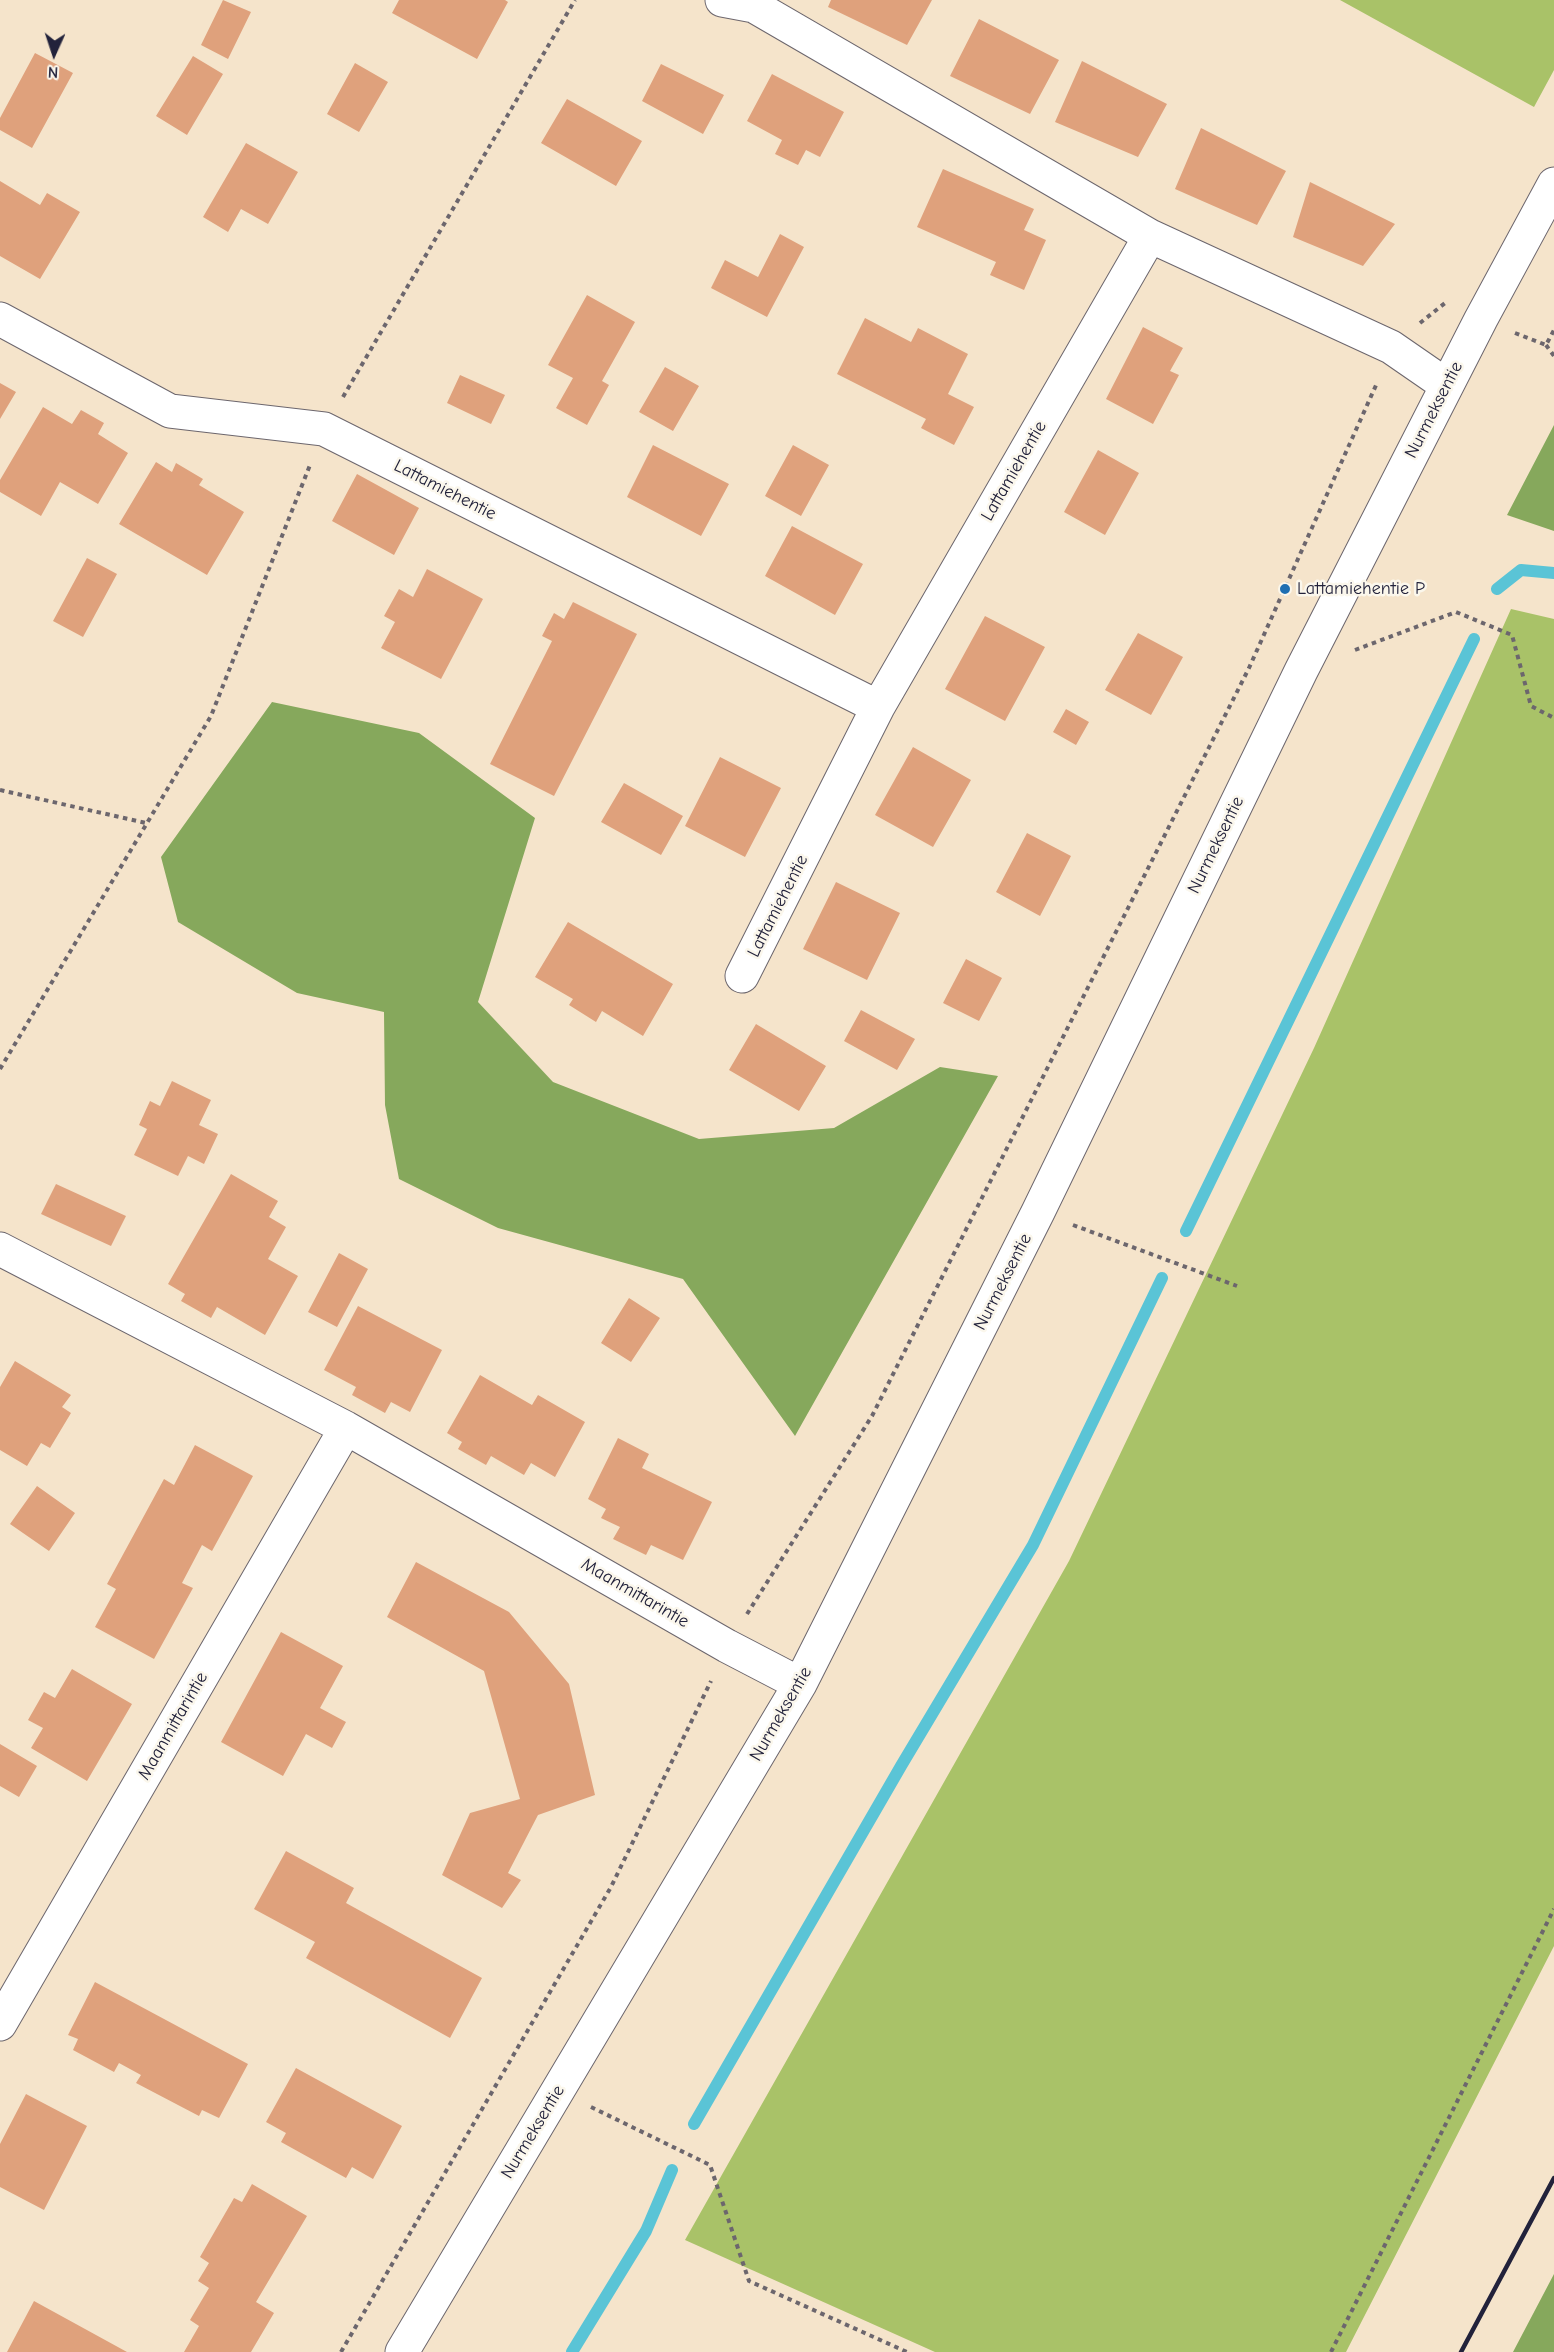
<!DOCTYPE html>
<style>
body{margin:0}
#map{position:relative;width:1554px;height:2352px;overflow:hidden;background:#f5e4cb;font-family:"Comic Neue",sans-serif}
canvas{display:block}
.north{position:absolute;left:24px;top:24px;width:60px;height:60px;-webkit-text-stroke:4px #fbf7ec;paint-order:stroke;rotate:183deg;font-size:16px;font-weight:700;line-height:24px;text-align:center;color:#22223b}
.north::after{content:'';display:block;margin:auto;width:21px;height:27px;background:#22223b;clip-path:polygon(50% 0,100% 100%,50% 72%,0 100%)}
</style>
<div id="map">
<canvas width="1554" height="2352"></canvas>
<div class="north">N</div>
</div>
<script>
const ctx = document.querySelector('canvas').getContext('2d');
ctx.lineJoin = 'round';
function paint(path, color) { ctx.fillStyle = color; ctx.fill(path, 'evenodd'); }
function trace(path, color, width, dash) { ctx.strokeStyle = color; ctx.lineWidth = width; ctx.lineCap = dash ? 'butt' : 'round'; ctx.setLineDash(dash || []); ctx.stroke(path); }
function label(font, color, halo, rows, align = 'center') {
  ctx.font = font + ' "Comic Neue",sans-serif'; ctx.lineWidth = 5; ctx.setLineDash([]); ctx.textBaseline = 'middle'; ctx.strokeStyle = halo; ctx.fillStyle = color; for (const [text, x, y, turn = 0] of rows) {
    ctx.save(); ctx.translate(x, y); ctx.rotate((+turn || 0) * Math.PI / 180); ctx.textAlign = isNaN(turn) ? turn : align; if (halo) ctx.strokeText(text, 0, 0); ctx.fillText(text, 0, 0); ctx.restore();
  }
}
paint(new Path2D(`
 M1340,0H1554V70L1534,107Z
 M1511,609L1554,619V1946L1346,2352H935L685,2240L1069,1561L1314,1048Z`), '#a9c268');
paint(new Path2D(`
 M1554,425V531L1507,515Z
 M272,702L419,733L535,818L478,1002L553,1082L699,1139L834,1128L940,1067L998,1076L795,1436L683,1279L498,1228L399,1179L385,1105L384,1012L297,993L178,922L161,857Z
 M1554,2274V2352H1513Z`), '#86a85c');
trace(new Path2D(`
 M1497,589L1521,570L1554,573
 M1186,1231L1474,639
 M694,2124L901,1766L1033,1545L1162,1278
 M572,2352L646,2231L672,2170`), '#5ac4d6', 12);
paint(new Path2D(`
 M223,0L251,12L228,59L201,45Z
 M399,0H505L508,2L477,59L392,13Z
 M831,0H932L907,45L828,7Z
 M979,19L1059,60L1030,114L950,76Z
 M35,53L73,73L32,148L0,130V118Z
 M193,56L223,74L187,135L156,116Z
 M1082,61L1167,104L1138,157L1055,122Z
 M355,63L388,82L359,132L327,114Z
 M661,64L724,95L703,134L642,101Z
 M772,74L844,112L820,157L806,150L798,165L775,154L782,140L747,121Z
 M567,99L642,141L616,186L541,143Z
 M1201,128L1286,171L1257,225L1175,189Z
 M246,143L298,172L268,224L241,209L228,232L203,217Z
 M943,169L1034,209L1024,230L1046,240L1024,290L990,275L996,262L917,227Z
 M0,181L40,205L47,193L80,212L40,279L0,256Z
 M1310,182L1395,224L1363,266L1293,237Z
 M780,234L804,247L767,317L711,288L725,260L758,277Z
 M587,295L635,322L602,381L609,385L587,425L556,408L573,378L548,365Z
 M865,318L911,342L918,328L968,354L948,394L974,407L954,445L921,428L926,419L837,374Z
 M1143,327L1183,348L1170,371L1179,375L1153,424L1106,399Z
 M665,367L699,386L673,431L639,412Z
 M460,375L505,395L491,424L447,403Z
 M0,383L16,392L0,419Z
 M43,407L72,424L81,410L104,423L98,434L128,453L98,504L60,482L41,516L0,492V480Z
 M653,445L729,484L701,536L627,497Z
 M793,445L829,465L801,516L765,496Z
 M1098,450L1139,473L1105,535L1064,512Z
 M156,462L172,472L176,463L203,479L199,485L244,512L207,575L119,524Z
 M357,474L419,508L394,555L332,521Z
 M792,526L863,564L835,615L765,576Z
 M87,558L117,574L83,637L53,621Z
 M427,569L483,599L441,679L381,648L395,622L384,616L399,589L413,597Z
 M573,602L637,634L554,796L490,764L552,641L542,636L554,613L564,619Z
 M985,616L1045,647L1005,721L945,689Z
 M1138,633L1183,657L1151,715L1105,690Z
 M1066,709L1089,722L1076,745L1053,732Z
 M913,747L971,780L933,847L875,815Z
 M720,757L781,788L745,857L685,826Z
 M624,783L683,816L661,855L601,822Z
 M1027,833L1071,856L1040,916L996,892Z
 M836,882L900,913L867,980L803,949Z
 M568,922L673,984L643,1036L602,1011L596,1022L569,1005L573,999L535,977Z
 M966,959L1002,978L979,1021L943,1003Z
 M861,1010L915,1039L897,1070L844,1041Z
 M756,1024L826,1066L799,1111L729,1070Z
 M172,1081L211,1100L199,1125L218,1134L204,1164L188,1156L178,1176L134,1155L147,1129L139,1125L150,1101L160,1106Z
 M231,1174L278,1201L269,1217L286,1227L268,1259L298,1276L265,1335L217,1307L211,1318L181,1301L185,1294L168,1284Z
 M56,1184L126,1216L111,1246L41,1214Z
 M339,1253L368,1269L337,1327L308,1312Z
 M629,1298L660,1318L631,1362L601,1343Z
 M358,1306L442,1350L410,1412L391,1402L385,1413L352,1395L356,1387L324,1370Z
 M15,1361L71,1395L62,1407L71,1413L50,1448L41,1443L27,1466L0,1450V1387Z
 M480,1375L532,1405L538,1395L585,1422L555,1477L531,1463L524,1475L491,1456L486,1465L458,1449L462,1442L447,1433Z
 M618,1438L649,1454L642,1468L712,1502L683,1560L651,1545L646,1555L613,1539L620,1527L601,1518L606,1509L588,1499Z
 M195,1445L253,1476L212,1551L202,1545L182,1583L193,1588L154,1659L95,1627L116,1589L107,1584L164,1479L174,1485Z
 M37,1486L75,1513L49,1551L10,1524Z
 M416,1562L509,1612L569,1684L595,1795L538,1815L508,1873L521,1880L502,1908L442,1875L470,1813L520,1799L484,1671L387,1617Z
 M281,1632L343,1666L320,1708L346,1722L332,1748L306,1734L283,1776L221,1742Z
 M72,1669L132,1704L87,1781L31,1748L43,1728L28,1720L44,1692L55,1698Z
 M0,1744L37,1766L19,1797L0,1786Z
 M286,1851L354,1888L346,1903L482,1978L450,2038L306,1958L315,1942L254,1909Z
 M95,1982L248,2064L219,2118L202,2110L199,2116L136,2083L141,2075L119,2063L114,2072L73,2050L78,2039L68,2035Z
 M296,2068L402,2126L373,2179L352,2167L346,2178L281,2142L286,2133L266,2122Z
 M26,2094L87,2126L44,2210L0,2187V2144Z
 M252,2184L307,2216L256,2302L274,2313L251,2352H184L199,2326L190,2320L209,2288L198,2281L209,2263L200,2257L234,2198L242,2202Z
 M34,2301L127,2352H7Z`), '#dfa17c');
const minor = new Path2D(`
 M722,0L754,6L1150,236L1391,347L1446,385
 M0,319L170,411L324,429L878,707
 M742,976L878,707L1150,236
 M0,1249L346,1428L727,1646L800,1684
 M0,2024L346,1428
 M402,2352L800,1684L1038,1212L1301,671L1481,319L1554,184`);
trace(minor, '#6c666d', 35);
trace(new Path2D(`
 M1420,323L1445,303
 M1515,333L1546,345L1554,330
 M1546,345L1554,356
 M343,397L575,0
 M1355,650L1456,612L1512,635L1531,706L1554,718
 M0,790L146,823
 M0,1069L211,716L310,465
 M1073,1225L1237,1286
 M747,1614L872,1416L1249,668L1377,383
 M591,2107L710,2165L749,2281L907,2352
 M341,2352L611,1887L711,1681
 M1331,2352L1554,1909`), '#6c666d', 4, [4.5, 4.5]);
trace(minor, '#fff', 33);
trace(new Path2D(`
 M1461,2352L1554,2178`), '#22223b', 4.5);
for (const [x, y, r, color] of [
 [1285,589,6,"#1f6fb2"]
]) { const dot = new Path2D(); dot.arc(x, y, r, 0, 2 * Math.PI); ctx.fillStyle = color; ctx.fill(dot); trace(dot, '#fbf7ec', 2); }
label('18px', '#22223b', '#fbf7ec', [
 ["Nurmeksentie",1434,410,-63],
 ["Lattamiehentie",1014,471,-60],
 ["Lattamiehentie",445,490,27],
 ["Nurmeksentie",1216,845,-64],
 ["Lattamiehentie",778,906,-63],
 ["Nurmeksentie",1003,1282,-63],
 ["Maanmittarintie",635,1593,30],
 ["Nurmeksentie",781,1714,-60],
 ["Maanmittarintie",173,1726,-60],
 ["Nurmeksentie",533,2132,-59]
]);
label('18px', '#22223b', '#fbf7ec', [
 ["Lattamiehentie P",1297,589]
], 'left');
</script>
